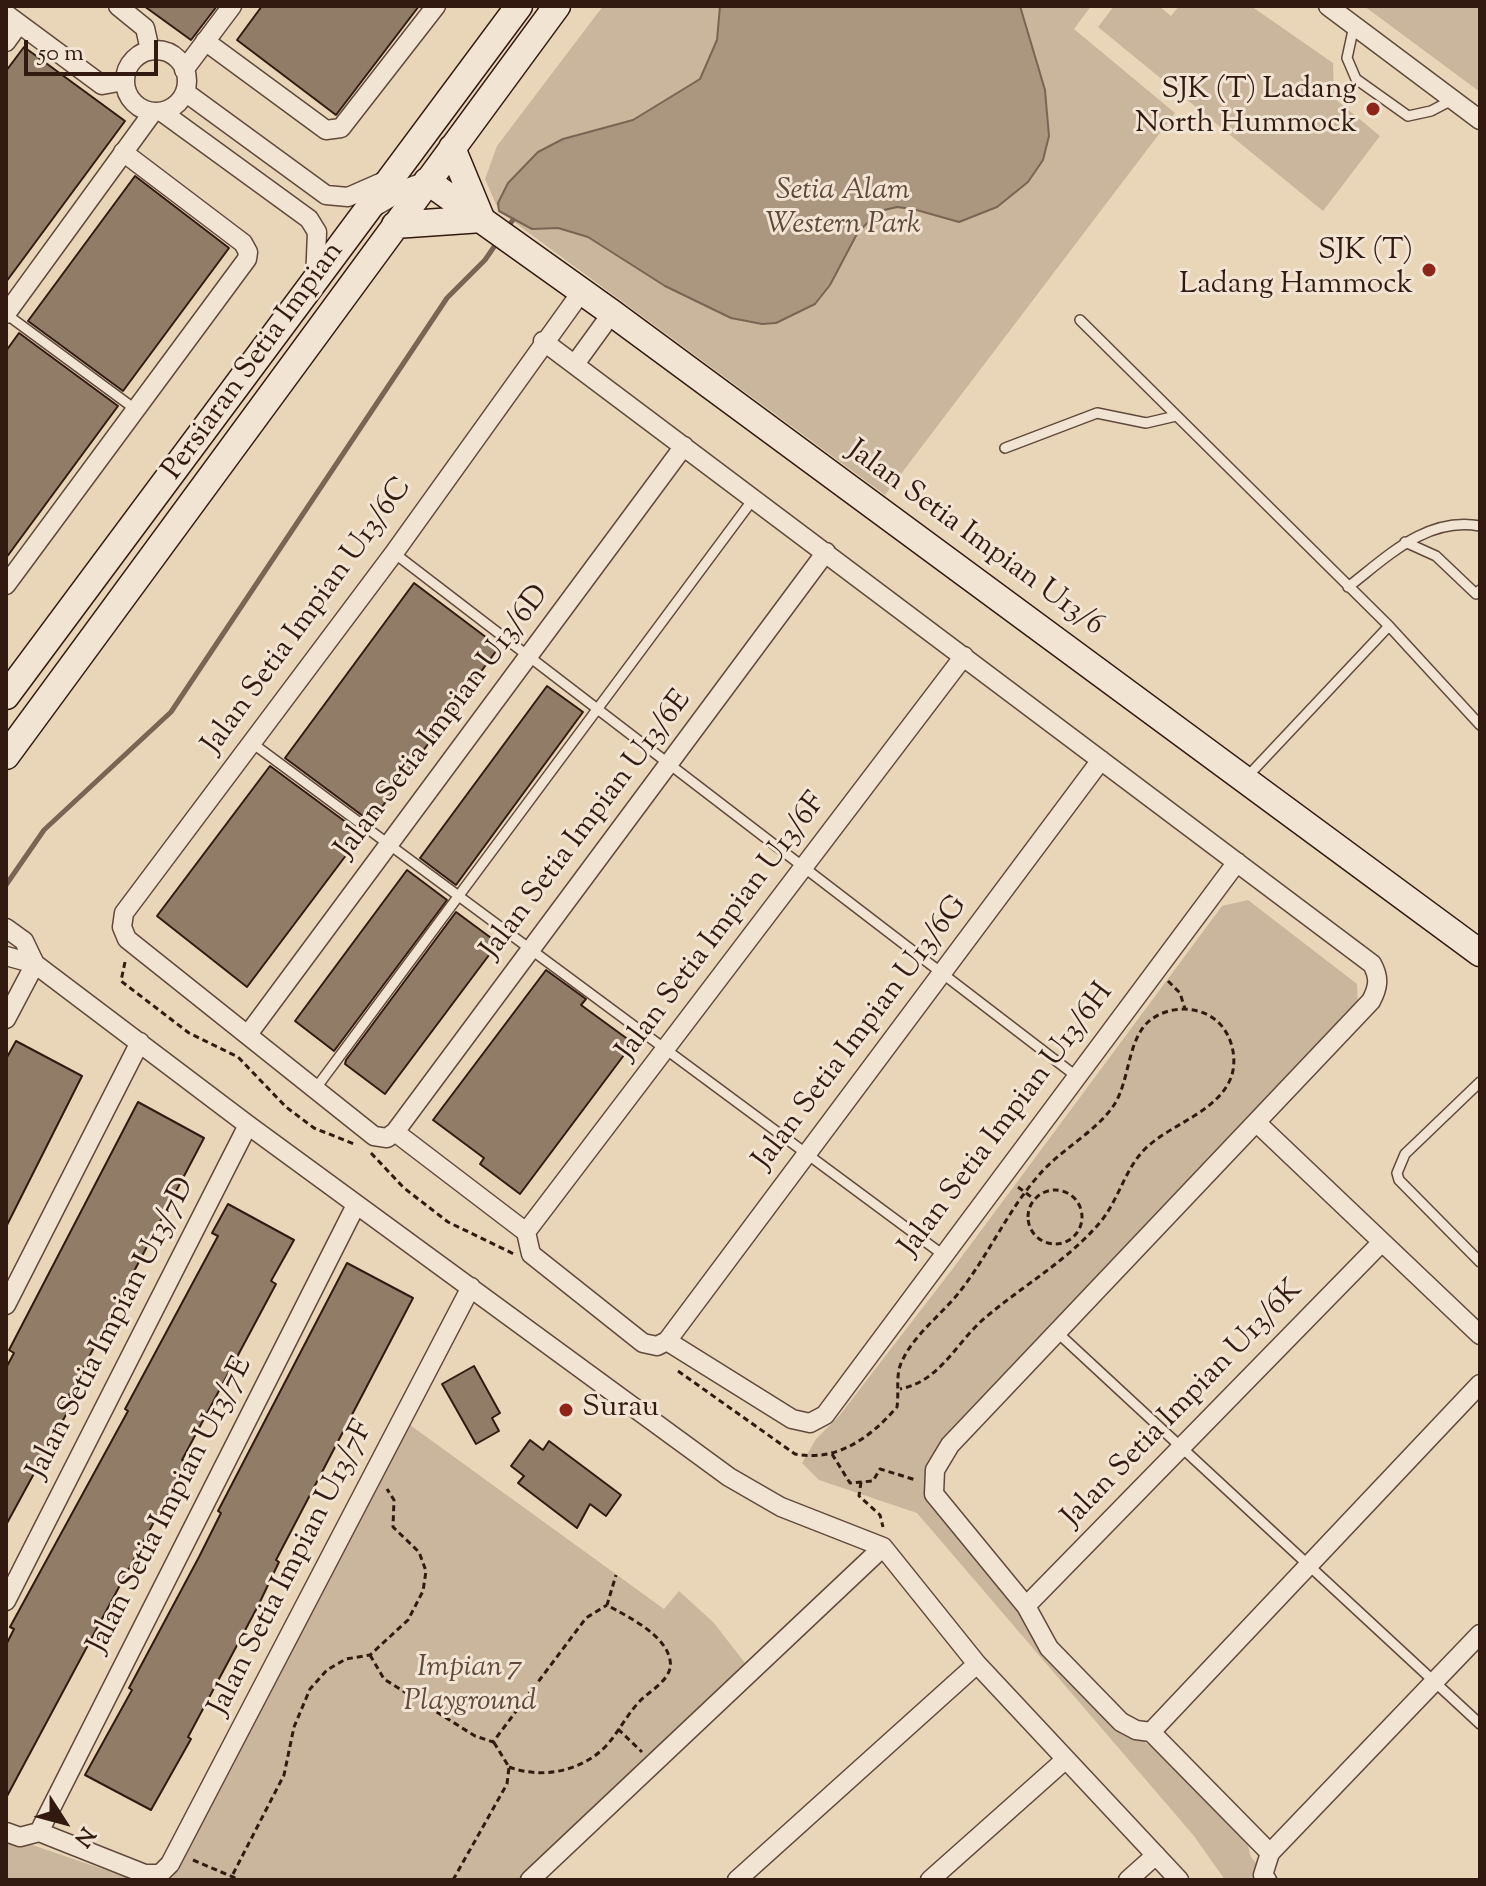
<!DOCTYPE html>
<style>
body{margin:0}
#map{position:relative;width:1486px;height:1886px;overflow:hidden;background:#e9d6b9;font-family:"Sorts Mill Goudy",serif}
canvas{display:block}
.frame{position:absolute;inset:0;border:8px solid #321a11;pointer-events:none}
.north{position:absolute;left:24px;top:1782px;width:80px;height:80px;-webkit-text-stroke:6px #f1e4d2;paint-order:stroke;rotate:126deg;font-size:22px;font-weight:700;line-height:32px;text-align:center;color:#321a11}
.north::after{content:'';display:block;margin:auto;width:28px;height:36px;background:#321a11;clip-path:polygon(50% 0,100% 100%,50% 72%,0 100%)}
.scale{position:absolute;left:24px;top:40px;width:134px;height:36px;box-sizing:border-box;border:4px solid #321a11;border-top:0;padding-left:10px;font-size:24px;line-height:28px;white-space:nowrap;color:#321a11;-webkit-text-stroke:6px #f1e4d2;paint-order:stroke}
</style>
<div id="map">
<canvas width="1486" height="1886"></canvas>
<div class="frame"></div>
<div class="north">N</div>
<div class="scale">50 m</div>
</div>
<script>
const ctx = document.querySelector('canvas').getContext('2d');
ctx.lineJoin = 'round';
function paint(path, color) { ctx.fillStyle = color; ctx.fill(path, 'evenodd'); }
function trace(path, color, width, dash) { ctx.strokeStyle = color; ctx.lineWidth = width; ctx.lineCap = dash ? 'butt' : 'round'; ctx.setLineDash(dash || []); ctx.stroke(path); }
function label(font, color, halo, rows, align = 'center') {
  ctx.font = font + ' "Sorts Mill Goudy",serif'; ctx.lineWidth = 6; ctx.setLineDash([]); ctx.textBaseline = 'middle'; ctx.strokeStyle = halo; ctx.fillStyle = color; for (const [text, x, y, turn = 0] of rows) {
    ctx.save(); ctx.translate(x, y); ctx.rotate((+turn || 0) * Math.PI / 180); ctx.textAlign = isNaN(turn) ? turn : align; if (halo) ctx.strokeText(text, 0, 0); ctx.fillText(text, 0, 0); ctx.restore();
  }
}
paint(new Path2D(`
 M603,6H1091L1074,29L1175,113L885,495L499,211L485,179L497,146Z
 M1114,6H1159L1171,16L1179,6H1251L1333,63L1334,98L1380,136L1323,211L1098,27Z
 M1364,6H1480V92Z
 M1248,900L1357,984L1358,1005L941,1444L935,1480L1045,1629L1136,1736L1167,1757L1247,1842L1251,1857L1271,1880H1225L1194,1836L917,1513L819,1480L802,1463L816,1439L839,1416L951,1271L1222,906Z
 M410,1425L664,1609L679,1591L714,1623L745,1663L525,1880H171Z
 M6,1836L135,1880H6Z`), '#cab69c');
const water = new Path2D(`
 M720,6H1020L1045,90L1049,136L1043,160L1028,182L997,207L959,222L913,209L897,207L880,211L858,232L830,285L815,304L776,323L762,324L731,318L665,286L588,237L558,228L532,229L499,211L498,203L508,183L538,152L563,139L633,120L700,79L717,40Z`);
paint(water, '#ab9680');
trace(water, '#7b6454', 2);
trace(new Path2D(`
 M506,229L513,220
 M6,885L44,830L171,712L447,298L485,260L498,241`), '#7b6454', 5);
const building = new Path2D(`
 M144,6H217L191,40Z
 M262,6H419L336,115L237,40Z
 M24,47L125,121L6,282V71Z
 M135,176L229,248L123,391L28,321Z
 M19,333L118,406L6,558V351Z
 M414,583L499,647L371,822L285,758Z
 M547,686L583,712L456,885L420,858Z
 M270,766L362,834L247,987L157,916Z
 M407,870L447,900L334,1051L295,1021Z
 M456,912L498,943L385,1094L345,1064L346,1060Z
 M546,970L586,999L581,1005L633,1043L520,1194L480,1164L484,1158L433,1120Z
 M16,1041L82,1076L6,1227V1059Z
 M138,1102L204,1138L68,1397L74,1400L6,1525V1368L14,1353L9,1350Z
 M228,1204L294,1240L271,1281L276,1284L182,1460L186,1462L6,1798V1645L14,1629L10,1627L128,1411L125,1409L218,1236L212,1233Z
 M347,1263L413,1298L276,1560L279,1562L258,1606L188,1737L191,1739L151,1810L85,1775L132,1690L129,1688L199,1557L221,1513L218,1511Z
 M474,1366L500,1413L492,1418L499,1431L476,1444L442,1384Z
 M530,1440L543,1450L549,1441L621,1495L606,1516L590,1504L577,1528L518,1483L524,1476L511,1466Z`);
paint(building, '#917c68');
trace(building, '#321a11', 2);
const lane = new Path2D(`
 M1354,26L1347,58L1356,79L1408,116L1431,111L1452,100
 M6,314L135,409
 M1080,320L1389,626L1480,725
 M1005,448L1097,413L1146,423L1176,416
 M1405,542L1436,556L1476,594L1480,590
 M394,553L1076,1076
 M1348,587C1387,557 1427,516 1480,526
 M252,743L942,1254
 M1246,778L1389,626
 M1480,1082L1405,1154L1397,1173L1399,1180L1480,1262
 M316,1088L754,498
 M1059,1334L1480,1724`);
const street = new Path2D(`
 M118,6L145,28L150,50
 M1328,6L1480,120
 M6,14L102,85L124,81
 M205,41L326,130L341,128L436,6
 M6,42L19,24
 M125 81a31 31 0 1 1 62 0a31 31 0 1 1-62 0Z
 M184,70L232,6
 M185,92L326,195L348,197L389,179
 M162,112L309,219L317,232L315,281
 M376,206L407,188L427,181
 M582,291L394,553L124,913L122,927L127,939L374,1136L387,1138L395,1132L526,1232L531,1254L643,1343L657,1346L667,1341L792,1419L810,1423L825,1415L1237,862
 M6,314L153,112
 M543,341L1372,964C1380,978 1378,988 1371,1001L950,1445L935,1470L934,1494L1026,1606L1049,1648L1121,1722L1136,1730L1151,1732L1270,1853L1263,1875L1267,1880
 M575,364L612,313
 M6,585L247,259L248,252L243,243L123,152
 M6,928L24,941L35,964
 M6,956L35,964L248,1125L729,1477L781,1507L883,1547L977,1664L1179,1880
 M6,1019L35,964
 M249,1033L684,446
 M1258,1124L1480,1335
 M395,1132L826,552
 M526,1232L964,656
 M6,1305L140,1042
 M667,1341L1101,760
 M6,1601L248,1125
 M1026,1606L1382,1242
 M1151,1732L1480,1384
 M6,1832L20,1837L39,1832L145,1874H160L170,1864L471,1287
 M39,1832L356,1205
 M1270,1853L1480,1634
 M530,1880L883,1547
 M737,1880L977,1664
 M930,1880L1066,1759
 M1128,1880L1156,1855`);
const secondary = new Path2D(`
 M452,148L481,218
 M427,181L612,313L1480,953
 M395,225L482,219
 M6,696L519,6
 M6,756L557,6`);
trace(lane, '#60493b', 12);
trace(street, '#60493b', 21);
trace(secondary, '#321a11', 29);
trace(new Path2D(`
 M125,962L121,981L189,1033L238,1057L286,1107L314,1128L354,1144
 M1168,981L1180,993L1185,1009
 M371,1153L404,1188L448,1222L514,1254
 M1018,1187L1034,1199
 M1028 1217a27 27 0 1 1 54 0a27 27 0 1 1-54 0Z
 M678,1371L795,1454C837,1462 870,1438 897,1407C899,1394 896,1378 900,1366C911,1336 942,1315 961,1290C989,1254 1008,1210 1039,1175C1060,1150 1096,1132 1114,1105C1130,1080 1127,1042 1148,1022C1167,1005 1201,1004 1220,1024C1233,1038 1238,1062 1230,1080C1215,1113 1171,1124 1146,1148C1126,1167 1119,1198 1102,1220C1069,1260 1025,1284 986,1317C956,1342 941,1381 900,1389
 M832,1454L850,1483L873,1481L880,1469L916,1480
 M861,1482L859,1496L880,1515L883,1527
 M370,1655L384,1679L475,1736L493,1742L586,1618L607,1605
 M618,1729L642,1752
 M509,1767C541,1779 581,1772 606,1746C618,1733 626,1716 639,1702C650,1690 674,1679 670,1660C665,1634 628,1617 607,1605L616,1575
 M193,1860L240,1880
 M233,1874L284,1775L294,1727L310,1689L327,1670L346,1659L370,1655L408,1620L423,1591L426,1571L419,1552L393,1527L394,1500L387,1489
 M453,1880L507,1784L509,1767L493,1741`), '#321a11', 3, [6, 4]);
trace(lane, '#f1e4d2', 9);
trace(street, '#f1e4d2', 18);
trace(secondary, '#f1e4d2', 26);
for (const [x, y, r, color] of [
 [1373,109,8,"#8f2418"],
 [1429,270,8,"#8f2418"],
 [566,1410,8,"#8f2418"]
]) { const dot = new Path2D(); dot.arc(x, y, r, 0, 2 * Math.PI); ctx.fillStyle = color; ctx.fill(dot); trace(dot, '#f1e4d2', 3); }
label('30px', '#321a11', '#f1e4d2', [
 ["SJK (T) Ladang",1357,92],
 ["North Hummock",1357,126],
 ["SJK (T)",1413,253],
 ["Ladang Hammock",1413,287],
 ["Surau",582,1410,"left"]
], 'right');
label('italic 30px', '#60493b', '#f1e4d2', [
 ["Setia Alam",843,193],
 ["Western Park",843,227],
 ["Impian 7",470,1670],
 ["Playground",470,1704]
]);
label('30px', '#321a11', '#f1e4d2', [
 ["Persiaran Setia Impian",255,362,-54],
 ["Jalan Setia Impian U13/6",974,540,36],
 ["Jalan Setia Impian U13/6C",309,617,-54],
 ["Jalan Setia Impian U13/6D",444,723,-53],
 ["Jalan Setia Impian U13/6E",588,826,-53],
 ["Jalan Setia Impian U13/6F",723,928,-53],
 ["Jalan Setia Impian U13/6G",862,1034,-53],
 ["Jalan Setia Impian U13/6H",1008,1121,-53],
 ["Jalan Setia Impian U13/7D",113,1329,-63],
 ["Jalan Setia Impian U13/6K",1184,1405,-46],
 ["Jalan Setia Impian U13/7E",172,1506,-63],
 ["Jalan Setia Impian U13/7F",293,1569,-63]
]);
</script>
